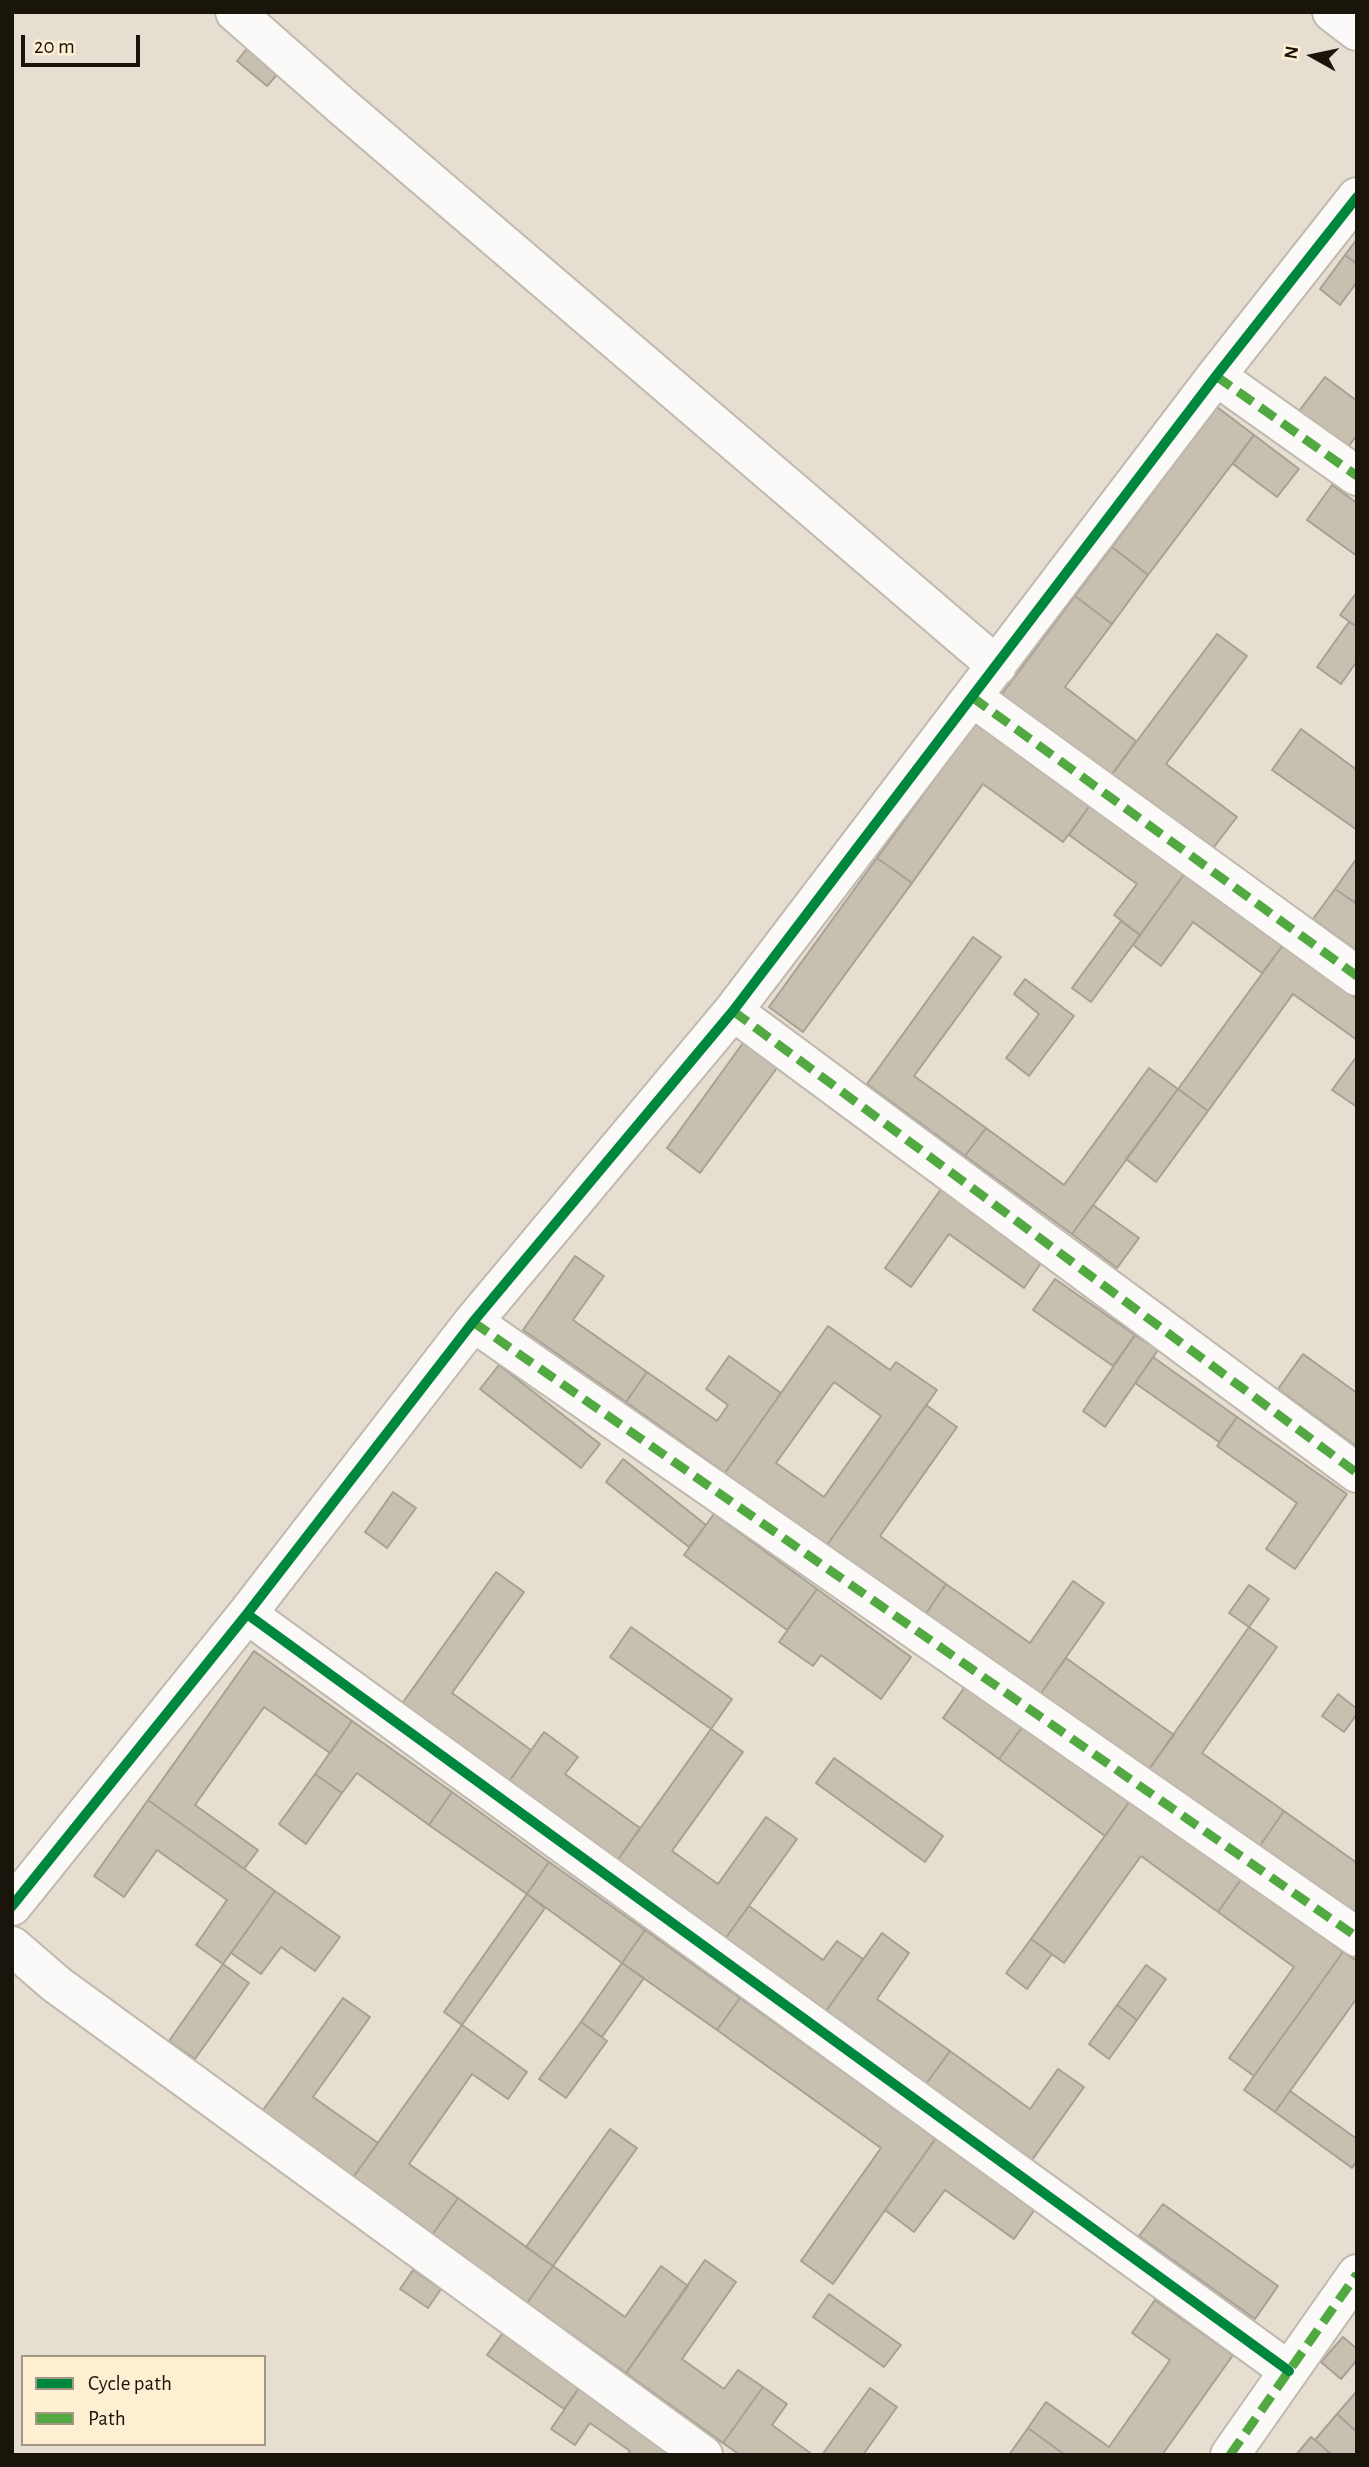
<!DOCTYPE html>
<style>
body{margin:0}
#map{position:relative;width:1369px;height:2467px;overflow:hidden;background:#e6ded0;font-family:"Alegreya Sans",sans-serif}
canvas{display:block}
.frame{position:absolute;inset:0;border:14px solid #1a150b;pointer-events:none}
.legend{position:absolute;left:21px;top:2355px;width:245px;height:91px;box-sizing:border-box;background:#feefd3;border:2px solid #a39883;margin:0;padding:9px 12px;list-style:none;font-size:21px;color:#1a150b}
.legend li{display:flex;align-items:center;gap:14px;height:35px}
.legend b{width:35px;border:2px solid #a39883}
.north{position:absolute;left:1278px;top:21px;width:70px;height:70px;-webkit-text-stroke:5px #feefd3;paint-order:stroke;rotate:279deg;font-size:19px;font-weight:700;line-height:28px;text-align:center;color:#1a150b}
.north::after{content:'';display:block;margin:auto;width:24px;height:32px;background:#1a150b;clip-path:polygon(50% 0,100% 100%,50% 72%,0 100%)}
.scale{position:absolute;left:21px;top:35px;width:119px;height:32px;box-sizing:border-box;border:4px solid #1a150b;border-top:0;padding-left:9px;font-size:21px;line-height:24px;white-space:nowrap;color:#1a150b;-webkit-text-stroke:5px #feefd3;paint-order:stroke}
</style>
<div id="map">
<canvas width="1369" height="2467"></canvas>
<div class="frame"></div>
<ul class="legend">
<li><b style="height:9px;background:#00873e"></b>Cycle path</li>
<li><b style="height:9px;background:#52a941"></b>Path</li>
</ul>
<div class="north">N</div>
<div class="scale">20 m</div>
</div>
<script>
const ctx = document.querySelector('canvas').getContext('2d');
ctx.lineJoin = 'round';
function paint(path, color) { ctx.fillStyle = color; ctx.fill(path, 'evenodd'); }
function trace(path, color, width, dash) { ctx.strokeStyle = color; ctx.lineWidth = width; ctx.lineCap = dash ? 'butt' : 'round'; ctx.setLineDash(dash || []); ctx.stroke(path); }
const building = new Path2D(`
 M257,36L288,62L267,86L237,61Z
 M1357,239V264L1345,255Z
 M1345,255L1357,264V282L1340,305L1320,289Z
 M1325,377L1357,401V435L1348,447L1299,411Z
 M1217,407L1254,435L1148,575L1112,547Z
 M1254,435L1299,469L1277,497L1233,464Z
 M1332,485L1357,503V556L1307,520Z
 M1112,547L1148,575L1112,624L1075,596Z
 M1357,592V627L1340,615Z
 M1075,596L1112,624L1065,687L1136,741L1110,777L1002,694Z
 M1349,622L1357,627V661L1341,684L1317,667Z
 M1217,634L1247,656L1166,764L1237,817L1210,852L1110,777Z
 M977,721L1091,804L1063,842L983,784L912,883L877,858Z
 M1301,729L1357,770V830L1272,770Z
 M1091,804L1185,873L1140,935L1114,915L1137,884L1069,835Z
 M877,858L912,883L803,1032L769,1007Z
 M1357,858V898L1354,902L1335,889Z
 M1185,873L1283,945L1262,973L1193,922L1161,966L1133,945Z
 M1335,889L1357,904V951L1313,919Z
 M1121,921L1140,935L1091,1002L1072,988Z
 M973,937L1001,957L914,1076L986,1128L965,1156L867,1084Z
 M1283,945L1357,999V1040L1293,994L1208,1111L1178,1089Z
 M1025,979L1074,1016L1029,1076L1006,1058L1039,1014L1014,994Z
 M743,1043L777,1068L700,1173L667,1148Z
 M1357,1056V1107L1332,1090Z
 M1149,1068L1178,1089L1072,1234L965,1156L986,1128L1064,1185Z
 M1178,1089L1208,1111L1156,1182L1126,1159Z
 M944,1185L1045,1257L1024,1288L949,1234L911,1287L885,1268Z
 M1093,1205L1139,1238L1117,1268L1072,1234Z
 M575,1256L604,1276L573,1320L647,1372L626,1402L523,1330Z
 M1055,1279L1135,1335L1113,1366L1033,1310Z
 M828,1326L890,1370L896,1362L937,1390L827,1545L725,1473ZM834,1382L881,1416L824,1497L776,1463Z
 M1135,1335L1158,1350L1105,1427L1083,1411Z
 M1303,1354L1357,1393V1447L1278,1389Z
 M729,1356L781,1393L725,1473L626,1402L647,1372L717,1421L728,1405L706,1389Z
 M1153,1357L1237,1417L1219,1442L1135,1383Z
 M499,1365L600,1444L581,1468L480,1389Z
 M926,1405L957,1427L880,1536L946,1584L925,1615L827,1545Z
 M1237,1417L1347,1494L1295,1569L1266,1549L1297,1503L1217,1446Z
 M623,1459L706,1525L689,1547L606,1482Z
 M393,1492L416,1508L387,1548L365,1532Z
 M714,1514L817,1589L787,1630L684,1555Z
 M496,1572L524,1592L452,1693L531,1750L508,1783L401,1705Z
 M1073,1581L1104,1603L1039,1696L925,1615L946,1584L1030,1643Z
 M1249,1585L1269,1599L1249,1627L1229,1613Z
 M817,1589L911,1657L881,1699L821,1655L813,1666L779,1642Z
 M631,1627L732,1699L711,1729L610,1657Z
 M1249,1627L1277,1647L1202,1753L1284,1811L1257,1850L1147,1772Z
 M254,1651L352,1721L330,1753L264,1707L195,1805L258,1850L244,1869L148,1800Z
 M1066,1658L1174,1735L1147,1772L1039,1696Z
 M969,1681L1026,1722L999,1759L943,1718Z
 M1338,1694L1357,1709V1714L1344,1732L1322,1716Z
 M352,1721L452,1792L429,1825L357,1773L342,1793L315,1774Z
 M1026,1722L1132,1798L1105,1836L999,1759Z
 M711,1729L743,1752L672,1851L718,1884L766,1817L797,1839L725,1939L617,1861Z
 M544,1732L578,1757L565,1774L640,1828L617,1861L508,1783Z
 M834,1758L943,1836L925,1862L816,1783Z
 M315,1774L342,1793L306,1844L279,1824Z
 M452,1792L549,1862L527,1894L429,1825Z
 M1132,1798L1242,1878L1218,1912L1141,1856L1064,1963L1031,1939Z
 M148,1800L275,1891L223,1964L196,1945L227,1900L157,1850L124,1897L94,1876Z
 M1284,1811L1357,1863V1922L1257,1850Z
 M549,1862L645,1930L622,1963L527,1894Z
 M1242,1878L1343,1952L1254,2076L1229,2058L1294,1967L1218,1912Z
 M275,1891L340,1937L315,1971L281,1947L261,1974L231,1953Z
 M527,1894L545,1908L462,2025L444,2012Z
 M749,1906L823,1960L837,1941L863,1959L826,2011L725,1939Z
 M645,1930L740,1998L717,2030L622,1963Z
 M882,1933L909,1953L877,1999L950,2051L926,2084L826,2011Z
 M1031,1939L1052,1954L1027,1989L1006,1973Z
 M1343,1952L1357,1961V1998L1275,2112L1244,2090Z
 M622,1963L644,1978L602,2037L581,2022Z
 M223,1964L249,1983L195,2059L169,2041Z
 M1146,1965L1166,1979L1137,2020L1117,2005Z
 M343,1998L370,2017L313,2097L378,2143L352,2179L261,2113Z
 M740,1998L936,2138L833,2284L801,2261L881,2148L717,2030Z
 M1117,2005L1137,2020L1109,2059L1089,2044Z
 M581,2022L607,2041L566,2098L539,2079Z
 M462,2025L527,2072L508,2099L472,2074L409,2164L458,2198L432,2235L352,2179Z
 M950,2051L1030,2109L1058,2069L1084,2087L1032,2160L926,2084Z
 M1290,2091L1357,2139V2161L1352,2168L1275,2112Z
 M610,2129L637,2148L553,2266L526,2247Z
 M936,2138L1035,2209L1014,2239L945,2190L914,2232L885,2210Z
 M458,2198L553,2266L527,2303L432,2235Z
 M1163,2204L1278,2286L1255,2319L1139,2236Z
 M705,2260L736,2282L682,2359L724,2389L738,2370L763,2387L723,2443L626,2373Z
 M553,2266L625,2317L661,2266L688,2286L626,2373L527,2303Z
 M413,2270L441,2289L428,2308L400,2289Z
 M829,2294L901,2345L884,2367L813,2317Z
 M1155,2300L1233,2355L1162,2455H1065L1028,2428L1046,2402L1109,2447L1170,2360L1132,2333Z
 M509,2324L586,2378L564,2409L487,2355Z
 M1343,2337L1357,2349V2360L1341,2379L1321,2362Z
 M586,2378L685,2455H627L630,2451L590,2423L575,2445L551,2429Z
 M763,2387L787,2404L772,2425L813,2455H740L723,2443Z
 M870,2388L897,2407L863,2455H822Z
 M1357,2391V2432L1337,2414Z
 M1337,2414L1357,2432V2455H1332L1315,2440Z
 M1028,2428L1065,2455H1009Z
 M1311,2437L1315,2440L1332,2455H1296Z`);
paint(building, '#c7bfaf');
trace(building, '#a6a095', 2);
const minor = new Path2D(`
 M235,12L343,107L997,666
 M1332,12L1357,31
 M1216,376L1357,476
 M972,697L1357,976
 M733,1011L1357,1473
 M473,1322L1357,1937
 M247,1614L1289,2371
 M12,1906L247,1614L473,1322L733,1011L1216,376L1357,197
 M12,1946L56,1984L703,2455
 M1230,2455L1357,2274`);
trace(minor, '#bfb9ae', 42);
trace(minor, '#fbfaf8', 38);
trace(new Path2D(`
 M1216,376L1357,476
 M972,697L1357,976
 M733,1011L1357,1473
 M473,1322L1357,1937
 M1230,2455L1357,2274`), '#52a941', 9, [18, 9]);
trace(new Path2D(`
 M247,1614L1289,2371
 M12,1906L247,1614L473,1322L733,1011L1216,376L1357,197`), '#00873e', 10);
</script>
